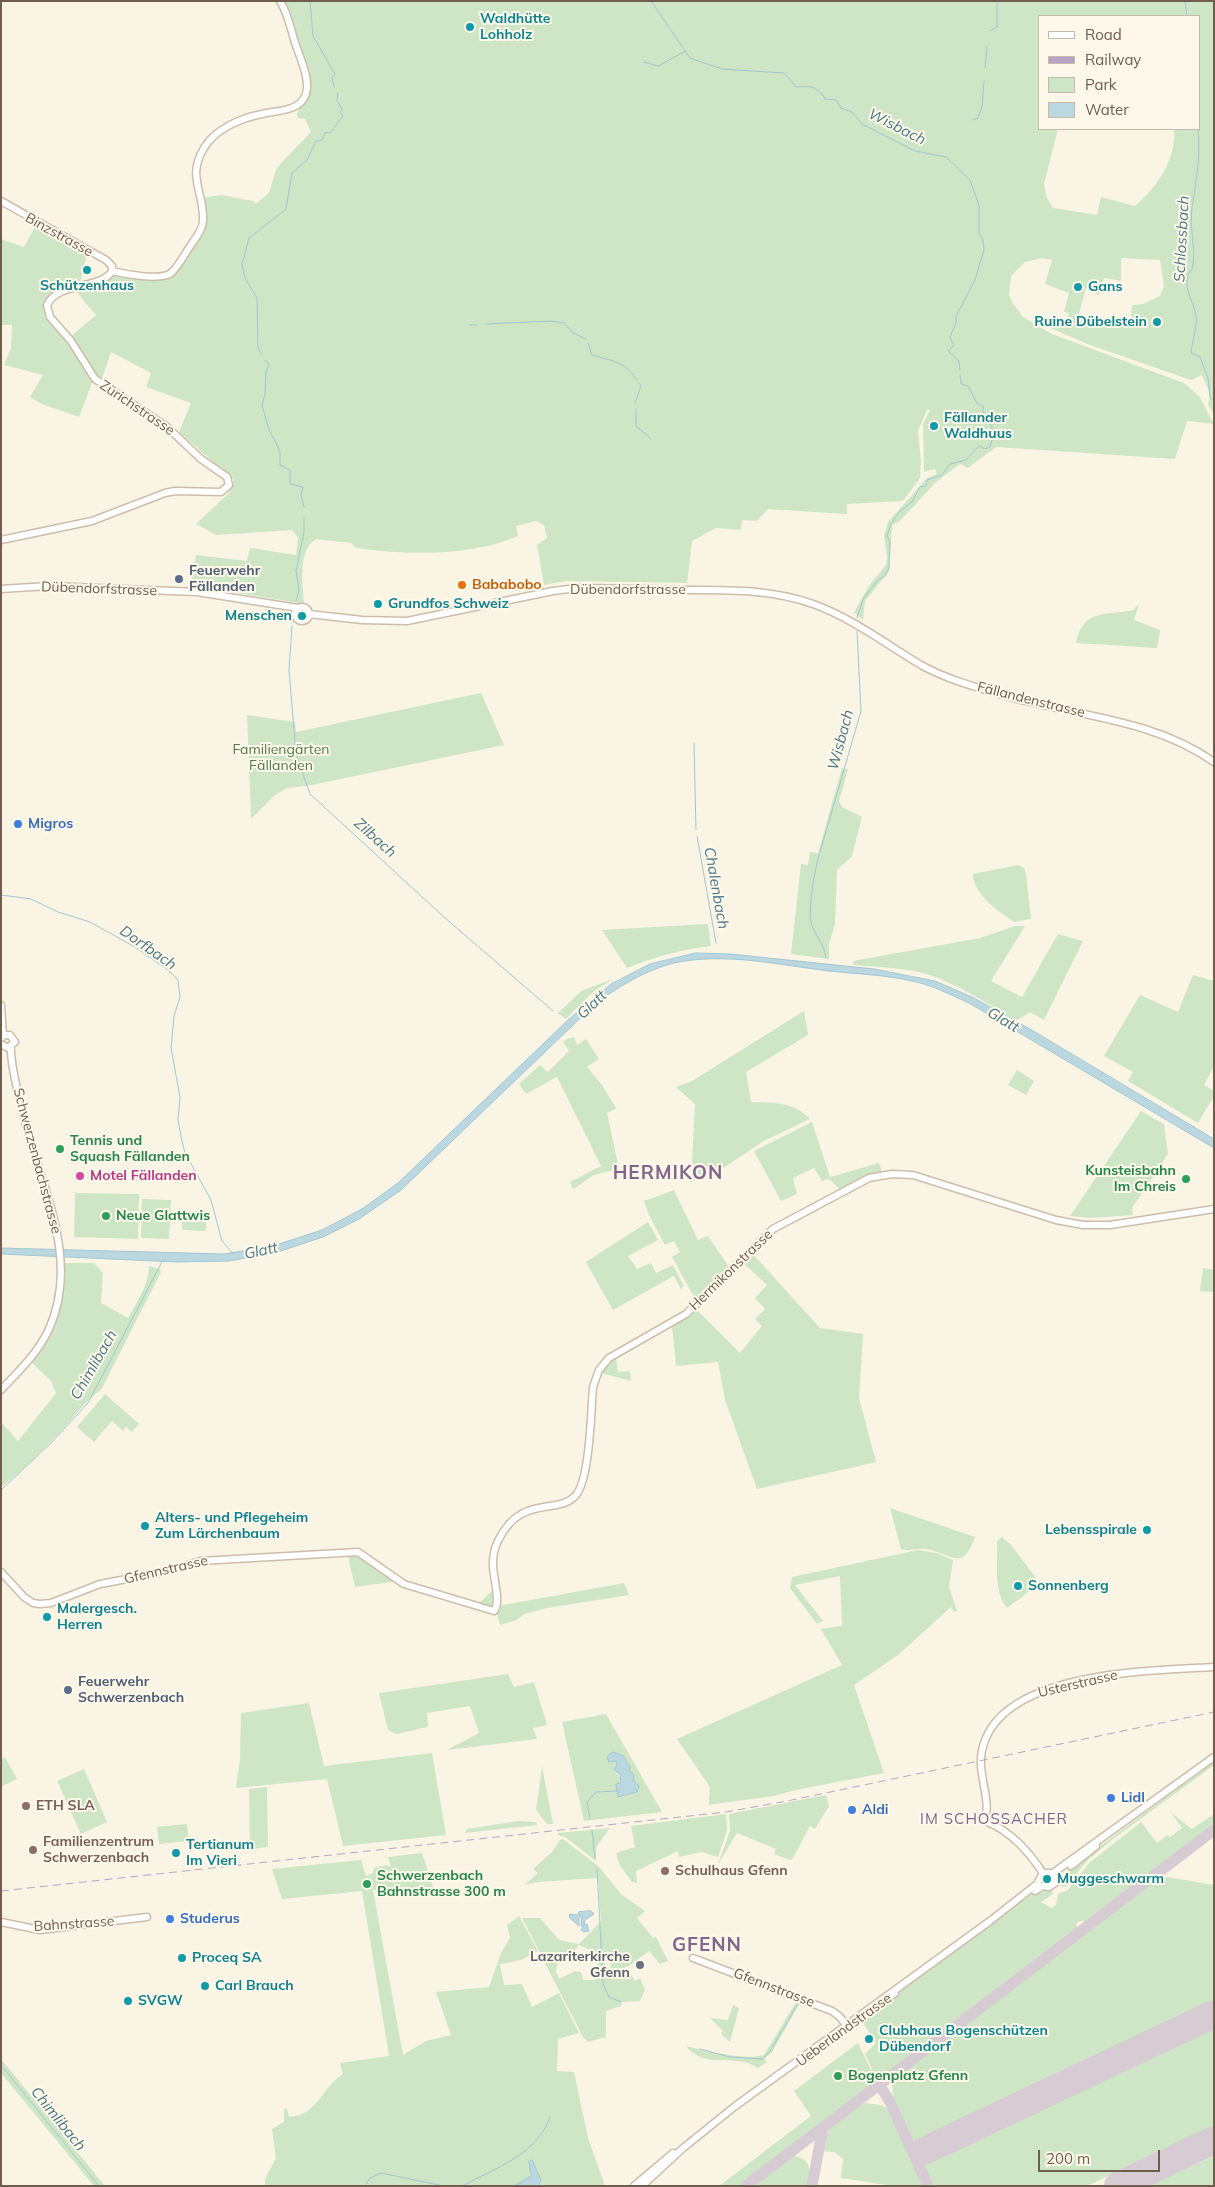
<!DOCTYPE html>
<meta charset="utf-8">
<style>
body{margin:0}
#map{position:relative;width:1215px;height:2187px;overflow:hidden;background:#faf4e5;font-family:Mulish,sans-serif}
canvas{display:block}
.frame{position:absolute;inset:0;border:2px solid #705d4d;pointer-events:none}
.legend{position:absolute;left:1038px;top:15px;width:162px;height:115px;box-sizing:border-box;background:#fdf8ea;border:1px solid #c5baab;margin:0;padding:6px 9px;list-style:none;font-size:15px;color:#705d4d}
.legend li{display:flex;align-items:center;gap:10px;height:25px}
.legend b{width:25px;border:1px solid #c5baab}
.scale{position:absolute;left:1038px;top:2150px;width:122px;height:22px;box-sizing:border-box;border:2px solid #705d4d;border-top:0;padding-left:6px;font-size:15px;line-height:18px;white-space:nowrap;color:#705d4d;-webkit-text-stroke:4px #fdf8ea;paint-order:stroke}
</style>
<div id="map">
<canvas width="1215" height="2187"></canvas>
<div class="frame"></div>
<ul class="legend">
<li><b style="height:6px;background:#fff"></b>Road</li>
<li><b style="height:6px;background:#b7a4c2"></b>Railway</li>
<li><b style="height:14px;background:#cee6c5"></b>Park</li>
<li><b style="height:14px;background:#bbd8e1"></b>Water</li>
</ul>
<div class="scale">200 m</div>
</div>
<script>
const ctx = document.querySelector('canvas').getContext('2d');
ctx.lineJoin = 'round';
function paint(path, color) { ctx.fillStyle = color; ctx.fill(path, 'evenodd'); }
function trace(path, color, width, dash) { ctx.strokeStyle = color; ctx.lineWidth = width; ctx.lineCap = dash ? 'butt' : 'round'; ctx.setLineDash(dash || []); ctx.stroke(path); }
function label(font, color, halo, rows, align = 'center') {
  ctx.font = font + ' Mulish,sans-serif'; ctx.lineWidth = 4; ctx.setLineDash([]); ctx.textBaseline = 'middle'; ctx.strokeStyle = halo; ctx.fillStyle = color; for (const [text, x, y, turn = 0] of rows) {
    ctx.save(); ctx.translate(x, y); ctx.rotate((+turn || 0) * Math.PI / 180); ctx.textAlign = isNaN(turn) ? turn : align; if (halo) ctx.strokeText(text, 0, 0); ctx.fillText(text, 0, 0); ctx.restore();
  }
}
paint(new Path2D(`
 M282,1H1214V414L1208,405L1210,393L1202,375L1191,380L1182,377L1090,345L1034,321L1035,317L1065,326L1069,313L1064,312L1069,293L1045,284L1052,260L1043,258L1025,262L1011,276L1009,294L1012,302L1023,317L1052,334L1184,383L1199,396L1214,424L1187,421L1175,459L996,447L968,468L960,464L936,482L900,521L892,525L889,571L865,601L863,620L854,613L868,587L886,565L887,557L884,536L888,522L927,478L937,474L935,469L924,472L923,424L930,410H927L918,431L921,461L920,478L903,501L847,504V514L768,509L757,521L742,520L741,530L716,528L692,541L687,583L566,581L544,585L537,545L547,538L544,525L536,521L516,526L518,536C470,557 406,555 356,548L351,543L316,539C297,551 303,583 304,604L191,585L196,555L247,561L250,548L296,555L298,538L292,530L216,535L196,524L230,492L234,480L179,432L191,403L146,387L151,373L111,352L100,384L95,379L92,383L79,417L42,404L30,397L43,375L4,365L11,348L12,325H1V239L24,247L37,223L87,253L81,280L58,294L47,309L69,338L96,315L73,288L103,278L112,271L168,275L201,229L199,198L222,195L253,201L256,204L269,193L276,170L281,163L311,132L305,119L298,118L297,114L309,90ZM1039,16H1199V129H1174C1177,159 1156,188 1135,206L1101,197L1097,215L1053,208L1047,198L1044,184L1058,129H1039ZM1121,258L1160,260L1164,286L1160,296L1143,304L1132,305L1131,322L1119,323L1100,319L1099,323L1082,318V315L1079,314L1086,288L1090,289V292L1099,295L1104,278L1121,281Z
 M1139,604L1134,620L1160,630L1157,648L1076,643C1083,608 1106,616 1133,610Z
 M481,693L504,745L312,785L287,788L275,795L251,819L247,715L295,722L296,732Z
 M842,768L848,769L839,801L842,807L862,817L852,856L837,870L835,924L829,944V959L791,954L801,864L808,865L810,852L818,853Z
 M1018,865L1024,868L1026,874L1031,919L1014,922C999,912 973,894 973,874Z
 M708,924L711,946C682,949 655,957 627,968L602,930Z
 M1015,926H1025L991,981L1022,997L1058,934L1083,941L1044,1020L1030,1012L1016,1021C991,1006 966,989 938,978C914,968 879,967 853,965V961L980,938Z
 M1193,975L1214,981V1066L1204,1085L1214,1091V1096L1198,1123L1128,1081L1133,1072L1104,1056L1140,995L1178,1012Z
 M613,979L593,992L566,1019L558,1013L581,991Z
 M804,1011L808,1035L746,1072L751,1102C774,1103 793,1101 810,1119L762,1142L716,1173L691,1182L695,1104L676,1087L692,1081Z
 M574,1037L577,1045L586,1039L599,1059L587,1067L602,1085L616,1108L607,1113L619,1169L594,1175L573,1189L570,1182L601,1166L557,1077L526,1094L519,1084L540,1065L548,1072L569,1051L563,1042L567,1039Z
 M1017,1070L1034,1081L1026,1095L1008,1085Z
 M1141,1111L1164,1124L1168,1154L1132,1208L1133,1215L1090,1218L1070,1216Z
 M812,1122L830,1177L879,1163L882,1172L840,1189L829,1179L822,1181L814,1168L793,1178L797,1194L781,1201L754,1151Z
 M674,1190L698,1240L708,1236L729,1267L698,1298L694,1297L672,1257L680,1252L674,1241L665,1245L649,1215L644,1201Z
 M75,1193L139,1194L138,1239L74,1237Z
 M142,1199L171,1200L169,1239L141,1238Z
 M183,1211H206V1231L182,1230Z
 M648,1222L658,1240L628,1256L637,1269L651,1263L656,1273L673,1265L684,1286L681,1289L674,1276L613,1310L586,1262Z
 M751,1252L820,1328L863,1334L859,1398L876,1462L757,1489L725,1400L718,1362L676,1366L672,1326L696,1309L740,1353L762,1326L755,1319L765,1309L755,1298L767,1285L741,1261Z
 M61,1263H94L103,1273L101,1303L128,1318C137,1302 149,1284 149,1266L160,1269L161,1272L101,1390C86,1400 75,1416 63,1429C44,1450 24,1468 3,1486L1,1483V1426L3,1424L18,1441L56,1393L51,1381L29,1360L53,1320Z
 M1203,1268L1214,1270V1292L1200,1291Z
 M616,1357L618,1372L630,1371L631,1381L601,1373Z
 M105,1394L139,1424L132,1432L126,1427L123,1431L112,1421L94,1442L77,1427Z
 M890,1508L975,1537C961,1574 953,1553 925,1549C917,1548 908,1552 901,1549Z
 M1002,1537L1011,1545L1036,1578C1034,1591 1017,1600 1007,1608C993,1591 998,1561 997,1541Z
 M918,1550L937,1553L953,1560L949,1587L957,1611L954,1612L951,1607L898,1655L854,1685L884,1773L796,1790L774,1796L707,1805L709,1804L710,1787L677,1739L842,1665L821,1629L842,1626L840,1576L795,1585L823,1621L817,1624L790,1588L792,1577Z
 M347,1552H353L398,1581L355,1587Z
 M624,1583L629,1595L547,1608L524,1614L517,1620L500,1625L496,1610L477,1605L495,1588L498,1606Z
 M508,1674L514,1687L534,1682L547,1725L533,1728L537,1739L447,1750L479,1733L470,1706L427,1713L428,1727L396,1734L388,1730L379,1693Z
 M309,1703L324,1766L432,1753L446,1835L343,1846L327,1779L236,1788L240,1759L241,1713Z
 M606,1714L662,1812L584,1821L562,1722ZM613,1752L623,1756L633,1780V1793L622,1797L619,1785L621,1779L614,1769L617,1766Z
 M5,1757L17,1779L1,1787V1759Z
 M1214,1762V1765L1112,1840L1088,1860L1065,1887L1058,1885L1069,1869Z
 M542,1766L553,1824H547L536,1810Z
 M84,1769L107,1822L81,1834L57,1781Z
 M267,1787L268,1847L250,1849L249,1789Z
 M826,1795L829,1806L815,1829L810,1826L793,1858L790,1860L774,1854L776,1849L737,1833L718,1864L730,1831L729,1814Z
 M1171,1813L1192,1829L1214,1814V1826L1088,1922L1080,1921L1076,1924L1078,1929L882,2077L878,2076L872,2085L741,2186H719L811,2116L794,2091L858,2043L871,2070L872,2069L865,2054L876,2043L862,2021L924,1971L1032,1894L1052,1890L1053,1894L1041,1902L1052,1908L1056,1905L1058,1894L1068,1890L1089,1863L1141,1822L1157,1843L1168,1835L1170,1837L1182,1828Z
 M726,1814L727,1830L718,1857L702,1852L679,1857L678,1851L636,1871L637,1883L632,1882L619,1864L616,1853L635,1847L631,1826Z
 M518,1821L536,1822L537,1825L465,1833L467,1829Z
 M187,1824L189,1841L159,1844L157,1827Z
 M610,1828L596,1847V1861L565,1837L558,1835V1833Z
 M563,1839L599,1867L622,1895L645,1911L637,1918L653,1938L656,1937L668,1961L660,1964L649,1951L629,1966L610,1972L612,1954L608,1952L604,1955L607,1976L617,1971H629L635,1981L640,1978L645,1990L640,2001L622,2002L621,2006L606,2011V2037L588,2042L583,2037L522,1918H540L559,1940L579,1944L601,1921L598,1878L538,1882L524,1885L538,1873L533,1869L552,1852L560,1840ZM579,1945L599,1954L595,1980H583L581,1972L575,1971L559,1979L556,1972L559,1954L573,1953Z
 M422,1853L435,1893L403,1897L399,1887L373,1890L403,2055L426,2041L451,2035L436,1992L489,1987L501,1953L510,1938L507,1925L519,1916L538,1951L521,1960L500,1964L504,1985L522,1984L532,2007L559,1993L579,2033L558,2039L557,2071L574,2072L588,2138L605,2186H539L541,2183L531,2174L530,2177L514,2186H265V2179L276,2158L272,2129L284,2122V2108L287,2109L289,2117C318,2115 321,2088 343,2074L340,2063L389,2056L362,1891L282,1899L272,1869L361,1860L366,1876L373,1873L374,1868L386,1865L391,1867L388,1857Z
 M1161,1876L1214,1885V2126L1087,2186H933L893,2100L892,2082L895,2078Z
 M799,1997L802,1999L772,2052L764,2059L767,2062L758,2068C736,2052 706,2071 686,2046C700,2050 748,2061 764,2055Z
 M733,2005L739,2008L730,2042L721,2034L723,2031L710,2018L728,2020Z
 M1,2059L105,2186H94L1,2073Z
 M866,2103L884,2106L892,2114L923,2186H893L841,2178L843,2159L834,2152L821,2151C825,2128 844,2110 866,2103Z
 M793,2156C812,2158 810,2170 808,2186H750L786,2159Z
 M1214,2156V2186H1149Z`), '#cee6c5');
const water = new Path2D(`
 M696,953L730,954L874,969L935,981L972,997L1030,1029L1214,1139V1148L969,1003C951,995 932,985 912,981C886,975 857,974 829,971C780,965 724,952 674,963C644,971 619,986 594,1005L401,1190L359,1219L323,1237L278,1252L229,1261L177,1262L1,1254V1248L224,1254L273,1246L322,1230L362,1209L398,1183L568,1020L611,984L650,964Z
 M613,1752L623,1756L630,1767L629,1770L634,1775L633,1780L639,1786L637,1792L618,1797L616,1784L621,1783L620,1775L614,1769L617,1766L616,1761L609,1762L607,1757Z
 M591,1911L594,1914L585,1920L584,1925L587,1924L589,1931L584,1932L581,1930L584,1926H581L582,1916H579V1926L569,1917L570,1914L578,1915L579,1912Z
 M532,2160L541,2180L539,2186H514L531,2176L529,2162Z`);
paint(water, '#bbd8e1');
trace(water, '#a2c6d2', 1);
trace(new Path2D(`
 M310,1L313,36L335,74L332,78L334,87
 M651,1L690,58L722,69L784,73L796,87C810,86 818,86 825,99L836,100L841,108L852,112L862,124L915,151L946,157L970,180L979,205V234L983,240L984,250L975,280L956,316V323L950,337L954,345L948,351L959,361L960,370
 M1185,1L1187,16
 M990,31L997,27V1
 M644,62L658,66L686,51
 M985,68L987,47
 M973,120L978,118L982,106L984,81
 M1198,129C1201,155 1196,182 1192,208C1189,227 1196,247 1193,266C1193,270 1189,272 1188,275C1184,286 1191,299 1194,308C1200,323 1192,338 1191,353L1200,357L1208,378L1210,397L1214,401
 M486,324L551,321L564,323L573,333L586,339
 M470,325H477
 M588,343L592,355C612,361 625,361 637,380
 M261,354L258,347L257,298L245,278L242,264L249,238L286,209L292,173L307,160L316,141L322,140L326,132L330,133L343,116L340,112L342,109L337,101L338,93
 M265,360L269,365L266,371L265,394L262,405L269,430L280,451V465L290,470V484L303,487L301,495L304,507
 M635,403L641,386L639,383
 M636,409V426L651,439
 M296,601L299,590L296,571L304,532V519
 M857,618L863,599L878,580L885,576L889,568L890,542L887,536L891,524L900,511L912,502L920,487L926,486L927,480L942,475L950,464L966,460L979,446L985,449L990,447L994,432L983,411V406L977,403L968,386L961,384L960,375
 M292,622L293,620
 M292,626L289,670L296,754L310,794L444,917L553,1011
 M694,743L696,830
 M697,836L716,943
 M820,852L861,711L857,631
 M819,855C815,868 808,909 811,922C814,935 824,942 826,958
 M1,895L31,899L58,912L90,922L135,947L168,970L178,980L180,997L174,1016L171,1048L180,1097L178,1120L182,1141L185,1153L211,1200L222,1241L233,1254
 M1,1490L51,1443L88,1403L163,1260
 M590,1819L587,1802L596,1792L617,1791
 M592,1830L595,1858
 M597,1868L603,1984L609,1997L621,2002
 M700,2049L730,2057L763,2059L770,2051L798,2004
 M1,2065L99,2186
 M365,2186L370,2178L381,2173L444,2186
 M462,2186C495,2168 537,2155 550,2117`), '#a2c6d2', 1);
trace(new Path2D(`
 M879,2084L890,2102L928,2186
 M746,2186L1214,1830
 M812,2186L823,2127`), '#d8ccd4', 11);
trace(new Path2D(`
 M926,2150L1214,2014
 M1118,2186L1214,2140`), '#d8ccd4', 28);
const secondary = new Path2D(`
 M1,201L106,260L112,266V271
 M112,271C124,274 161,281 171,273C179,266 185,253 191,245C196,237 204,228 203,218C203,190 187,176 204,148C215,129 241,118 262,114C279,110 305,112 307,88C308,76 302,63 298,51C291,34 290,17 280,1
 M1,540L92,521L165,493L175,491L221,492L229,485L227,477L201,459L166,426L95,379L71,341L50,317L47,305C58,281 101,290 112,271
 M1,589L48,586L197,592L298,608
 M295 614a7 7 0 1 1 14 0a7 7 0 1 1-14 0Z
 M309,614L362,620L407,621L553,591L577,588C616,589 655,589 694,590C734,590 774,590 813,604C852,618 886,644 921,665C946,679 975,687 1003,695C1073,716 1152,718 1214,762
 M1,1005L3,1036
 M1,1038L5,1035H10L15,1042L8,1048L1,1044
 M1,1390C18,1372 37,1354 48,1331C82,1260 40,1184 23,1114C19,1097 10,1064 11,1047
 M1,1572L24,1597L33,1603L40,1604L51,1603L100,1584L159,1573L200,1561L358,1552L404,1584L494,1611C502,1603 492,1574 493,1563C493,1555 495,1547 498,1541C521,1493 558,1516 576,1495C590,1478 591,1411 593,1387L599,1370L609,1358L686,1314L773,1229L869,1178L892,1174L913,1175L1056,1220L1083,1225H1110L1214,1209
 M1071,1866L1096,1846
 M1043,1873C1028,1851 1011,1831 985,1821C992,1795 974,1771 984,1743C1008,1671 1150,1671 1214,1667
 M1053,1873L1214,1757
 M1035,1891L1043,1886L1049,1887L1055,1883L1053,1873H1043
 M1,1922L40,1930L147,1917
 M693,1958L832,2011L839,2016L849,2028
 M806,2058L895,1993
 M634,2186L673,2153
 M642,2186L682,2149L734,2107L990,1921L1037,1884L1043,1873`);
trace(secondary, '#cdbdab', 9);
trace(secondary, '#fff', 6);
trace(new Path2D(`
 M1,1891L726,1812L787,1801L1214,1712`), '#b7a4c2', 1, [8, 5]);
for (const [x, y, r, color] of [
 [470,27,5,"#0f9aa8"],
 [87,270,5,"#0f9aa8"],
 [1078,287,5,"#0f9aa8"],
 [1157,322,5,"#0f9aa8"],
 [934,426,5,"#0f9aa8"],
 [179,579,5,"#5c6f8a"],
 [462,585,5,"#e8710a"],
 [378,604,5,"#0f9aa8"],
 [302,616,5,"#0f9aa8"],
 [18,824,5,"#3f7fe0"],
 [60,1149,5,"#2e9e5b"],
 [80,1176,5,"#d1479c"],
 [1186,1179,5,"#2e9e5b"],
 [106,1216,5,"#2e9e5b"],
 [145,1526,5,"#0f9aa8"],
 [1147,1530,5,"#0f9aa8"],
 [1018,1586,5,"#0f9aa8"],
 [47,1617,5,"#0f9aa8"],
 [68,1690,5,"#5c6f8a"],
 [1111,1798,5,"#3f7fe0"],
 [26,1806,5,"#8d6e63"],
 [852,1810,5,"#3f7fe0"],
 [33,1850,5,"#8d6e63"],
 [176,1853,5,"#0f9aa8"],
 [665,1871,5,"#8d6e63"],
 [1047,1879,5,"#0f9aa8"],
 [367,1884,5,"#2e9e5b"],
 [170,1919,5,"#3f7fe0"],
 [182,1958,5,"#0f9aa8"],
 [640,1965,5,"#6b7280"],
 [205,1986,5,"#0f9aa8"],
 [128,2001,5,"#0f9aa8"],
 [869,2039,5,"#0f9aa8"],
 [838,2076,5,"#2e9e5b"]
]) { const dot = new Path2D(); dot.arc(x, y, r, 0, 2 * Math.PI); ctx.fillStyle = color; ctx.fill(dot); trace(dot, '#fdf8ea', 2); }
label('bold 14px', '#0d838f', '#fdf8ea', [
 ["Waldhütte",480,19],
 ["Lohholz",480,35],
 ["Schützenhaus",87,286,"center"],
 ["Gans",1088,287],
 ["Ruine Dübelstein",1147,322,"right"],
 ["Fällander",944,418],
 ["Waldhuus",944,434],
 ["Grundfos Schweiz",388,604],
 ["Menschen",292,616,"right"],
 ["Alters- und Pflegeheim",155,1518],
 ["Zum Lärchenbaum",155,1534],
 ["Lebensspirale",1137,1530,"right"],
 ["Sonnenberg",1028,1586],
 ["Malergesch.",57,1609],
 ["Herren",57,1625],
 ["Tertianum",186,1845],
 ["Im Vieri",186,1861],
 ["Muggeschwarm",1057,1879],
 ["Proceq SA",192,1958],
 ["Carl Brauch",215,1986],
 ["SVGW",138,2001],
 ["Clubhaus Bogenschützen",879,2031],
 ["Dübendorf",879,2047]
], 'left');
label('14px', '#705d4d', '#fdf8ea', [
 ["Binzstrasse",59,235,29],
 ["Zürichstrasse",137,408,34],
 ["Dübendorfstrasse",99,589,2],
 ["Dübendorfstrasse",628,590],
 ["Fällandenstrasse",1031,700,14],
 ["Schwerzenbachstrasse",37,1161,75],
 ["Hermikonstrasse",731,1270,-44],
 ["Gfennstrasse",166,1570,-13],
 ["Usterstrasse",1078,1684,-13],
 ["Bahnstrasse",74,1924,-4],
 ["Gfennstrasse",774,1988,21],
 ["Ueberlandstrasse",844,2030,-36]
]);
label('bold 14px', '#4e5e75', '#fdf8ea', [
 ["Feuerwehr",189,571],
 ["Fällanden",189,587],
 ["Feuerwehr",78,1682],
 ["Schwerzenbach",78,1698]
], 'left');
label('bold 14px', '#c56008', '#fdf8ea', [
 ["Bababobo",472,585]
], 'left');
label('14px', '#527a49', '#fdf8ea', [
 ["Familiengärten",281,750],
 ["Fällanden",281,766]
]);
label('bold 14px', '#366cbe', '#fdf8ea', [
 ["Migros",28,824],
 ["Lidl",1121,1798],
 ["Aldi",862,1810],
 ["Studerus",180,1919]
], 'left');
label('bold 14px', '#27864d', '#fdf8ea', [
 ["Tennis und",70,1141],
 ["Squash Fällanden",70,1157],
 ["Kunsteisbahn",1176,1171,"right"],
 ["Im Chreis",1176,1187,"right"],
 ["Neue Glattwis",116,1216],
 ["Schwerzenbach",377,1876],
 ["Bahnstrasse 300 m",377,1892],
 ["Bogenplatz Gfenn",848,2076]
], 'left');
label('bold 14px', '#b23c85', '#fdf8ea', [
 ["Motel Fällanden",90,1176]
], 'left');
label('bold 14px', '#785e54', '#fdf8ea', [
 ["ETH SLA",36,1806],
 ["Familienzentrum",43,1842],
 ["Schwerzenbach",43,1858],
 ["Schulhaus Gfenn",675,1871]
], 'left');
label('bold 14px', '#5b616d', '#fdf8ea', [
 ["Lazariterkirche",630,1957],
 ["Gfenn",630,1973]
], 'right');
label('italic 15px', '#4c7888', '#fdf8ea', [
 ["Wisbach",897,127,27],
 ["Schlossbach",1182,239,-87],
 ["Wisbach",841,740,-75],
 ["Zilbach",375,838,42],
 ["Chalenbach",716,888,80],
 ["Dorfbach",148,948,35],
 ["Glatt",592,1005,-43],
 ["Glatt",1003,1020,31],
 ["Glatt",261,1251,-12],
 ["Chimlibach",94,1365,-60],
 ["Chimlibach",58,2119,51]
]);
ctx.letterSpacing = '1px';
label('15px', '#83658c', '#fdf8ea', [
 ["IM SCHOSSACHER",994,1819]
]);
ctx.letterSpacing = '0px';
ctx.letterSpacing = '1px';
label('bold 19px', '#83658c', '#fdf8ea', [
 ["HERMIKON",668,1173],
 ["GFENN",707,1945]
]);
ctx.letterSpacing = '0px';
</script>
